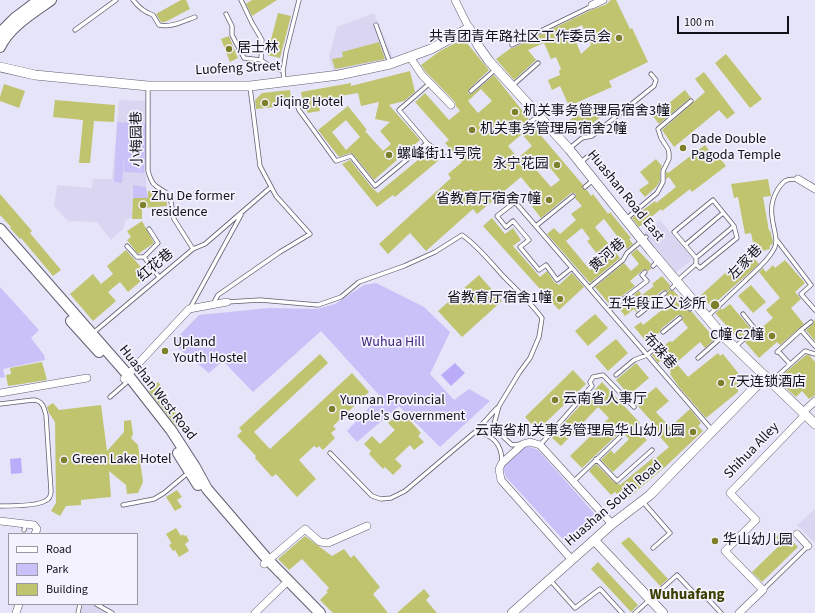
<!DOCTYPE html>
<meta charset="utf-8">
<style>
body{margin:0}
#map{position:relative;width:815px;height:613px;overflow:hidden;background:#e6e4f8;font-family:"Source Sans 3",sans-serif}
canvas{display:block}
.legend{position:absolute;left:8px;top:533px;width:130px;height:72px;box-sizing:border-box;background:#f4f2fe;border:1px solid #9a98a2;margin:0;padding:5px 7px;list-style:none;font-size:12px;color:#121117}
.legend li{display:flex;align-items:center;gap:8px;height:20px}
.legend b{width:20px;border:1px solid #9a98a2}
.scale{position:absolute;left:677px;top:16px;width:112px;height:18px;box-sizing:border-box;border:2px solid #121117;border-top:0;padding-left:5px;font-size:12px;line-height:14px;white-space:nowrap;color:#121117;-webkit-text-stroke:3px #f4f2fe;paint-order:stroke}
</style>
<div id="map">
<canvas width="815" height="613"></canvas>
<ul class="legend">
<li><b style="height:5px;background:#fff"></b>Road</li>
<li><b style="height:11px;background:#c9c1f7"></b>Park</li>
<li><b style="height:11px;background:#c0c46f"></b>Building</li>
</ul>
<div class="scale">100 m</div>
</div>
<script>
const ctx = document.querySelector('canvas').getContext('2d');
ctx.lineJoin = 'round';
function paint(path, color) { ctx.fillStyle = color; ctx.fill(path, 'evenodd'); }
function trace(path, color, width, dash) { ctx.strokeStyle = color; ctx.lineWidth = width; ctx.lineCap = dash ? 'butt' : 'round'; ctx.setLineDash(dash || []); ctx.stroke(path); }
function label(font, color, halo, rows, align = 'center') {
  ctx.font = font + ' "Source Sans 3","Noto Sans SC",sans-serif'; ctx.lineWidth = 3.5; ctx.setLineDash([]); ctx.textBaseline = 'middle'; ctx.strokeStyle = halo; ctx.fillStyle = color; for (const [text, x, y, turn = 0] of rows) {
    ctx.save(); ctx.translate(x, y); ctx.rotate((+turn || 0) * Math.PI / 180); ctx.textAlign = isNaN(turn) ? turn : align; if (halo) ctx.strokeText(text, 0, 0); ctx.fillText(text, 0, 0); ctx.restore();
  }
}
paint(new Path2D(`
 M374,13L394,60L334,74L329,57L337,27Z
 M119,100L146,101V187L133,186L132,217L125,221L124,228L111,240L97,222L68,221L54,206L57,185L92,188L93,179H112Z
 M660,220L693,259L675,273L643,234Z
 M815,509V543L797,525Z
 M83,604L95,605L110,613H81Z`), '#dad6f1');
paint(new Path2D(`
 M117,122L146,124L144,173L124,172V156L122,183L114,182Z
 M133,185L146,187L148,198H133Z
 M376,283L424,307L450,332L430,374L454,400L469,389L490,401L440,447L399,406L357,442L347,431L380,396L321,331L253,392L223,361L209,373L172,343L199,315L269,308L317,309L335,304L364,285Z
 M0,287L39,330L31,338L44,355L45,360L3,369L5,377L0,378Z
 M524,447H530L538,450L601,521L571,548L506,477L504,471V465Z`), '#c9c1f7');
paint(new Path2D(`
 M455,363L465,373L451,386L441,375Z
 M21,458L22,473L11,474L10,459Z`), '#baacf9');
paint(new Path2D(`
 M181,0H186L190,9L165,22H161L156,14Z
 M252,0H277L252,16L246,4Z
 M611,0H616L630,29L632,28L648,62L609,81L612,87L569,106L560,86L552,90L548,80L560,75L559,71L561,69L556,57L551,59L544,43L528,50L536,60L514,80L496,59L511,48H513L591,10L605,5ZM582,25L591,45L581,54L571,30Z
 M278,13L291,16L280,58L267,55Z
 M229,36L238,58L230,62L221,39Z
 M379,42L385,59L335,69L332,59L343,57L342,52Z
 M466,42L489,70L469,89L468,93L470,94L473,93L494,75L529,119L526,122L527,125L529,126L532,125L583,185V189L587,190L591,196L593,194L608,214L610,212L631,238L629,239L633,244L627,249L604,219L595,227L620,258L590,283L547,234L554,228L560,234L576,220L571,214L582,206L575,198L576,194L574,193H571L541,218L530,204L538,198L521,177L477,214L473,209L426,251L410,233L388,254L379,244L451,178L448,174L462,162L445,143L449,140L415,102L425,93L449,120L460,111L456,106L455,102L426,72L421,65L440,51L455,43ZM481,89L492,101L478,113L468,101ZM522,134L532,146L518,158L508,146ZM542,158L560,180L551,187L533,166ZM582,228L590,239L587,241L602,260L590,270L566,241Z
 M726,54L762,99L750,108L715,63Z
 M410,71L415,92L404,101L389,105L420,140L374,180L353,154L350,153L339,157L318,130L348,106L367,130L365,131L383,151L391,144L380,131L390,122L375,119L379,102L361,106L358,93L340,96L342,98L336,103L335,97L318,100L320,111L308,113L304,107L301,92L351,83V86ZM346,120L360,137L346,150L332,132Z
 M704,72L735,113L727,119L719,110L674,147L662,130L705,92L695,79Z
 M4,84L25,91L19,108L0,101V97Z
 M290,90L292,105L256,109L255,100L262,93Z
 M685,90L691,98L689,99L659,124L653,116Z
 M55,100L115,105L114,122L94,121L90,163H79L83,120L53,117Z
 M600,101L608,111L587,128L583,123L573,130L567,122L578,114L580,117Z
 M705,145L716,159L719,157L726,166L692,192L690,189L662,211L661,209L639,227L632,218L655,201L656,203L676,187L669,177L666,179V171L668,173Z
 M430,150L439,160L395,197L393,195L377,207L342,164L350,160L372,188L378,193Z
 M656,159L662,166L660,171V181L656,187L645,197L639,190L649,183L640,172Z
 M768,179L771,196L763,197L769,231L770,230L773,242L772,245H770V249L750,254L759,264L716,302L717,303L712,308L701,295L754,247L751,233L745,234L738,197L734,198L731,184Z
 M148,191H157L158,194L164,195L166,197L167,206L142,208V219H132L133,198H148Z
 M0,194L32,231L30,233L61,270L53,276L21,238L20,239L10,228L11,227L0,215Z
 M492,218L505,234L513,228L521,240L513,246L540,277L547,271L554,282L559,285L572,273L584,287L559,310L483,226Z
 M142,221L154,243L138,254L127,240L131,237L127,231Z
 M637,249L651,264L650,266L651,269L648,271L646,269L643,270L630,281L635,286L610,305L595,287L624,263L631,271L639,264L631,254Z
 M126,250L148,275L128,292L120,282L108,292L116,301L93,321L70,294L93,274L101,284L113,274L107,266Z
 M785,260L805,283L795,292L801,299L791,308L804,324L780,345L777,342L759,358L745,342L773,318L766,310L780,298L759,272L763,268L766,272L773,265L775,268Z
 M479,275L502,301L462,337L438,311Z
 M662,276L670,285L669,288V290L674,291L688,307V311L692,312L715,339L705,348L700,342L676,363L688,377L718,353L720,356L723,354L739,374L738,392L706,418L679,387L670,374L671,372L661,360L658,363L652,355L670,341L672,342L688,328L682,320L683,316L678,315L661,329L660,332L653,338L657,343L651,347L634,327L641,322L643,325L672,302L667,296L668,291L663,290L636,312L634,309L625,316L618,307L639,291L642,295L654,286L652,284Z
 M751,285L766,302L753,313L738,296Z
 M730,304L751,329L738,339L716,314V313L721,308L722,310Z
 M595,314L608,328L588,346L575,331Z
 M815,319V341L806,330L813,324Z
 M616,339L628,353L608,371L595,356Z
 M320,354L328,363L254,432L270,449L352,373L369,392L333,426L336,429L331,433L335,438L323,450L319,446L317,448L314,446L299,460L316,479L297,497L276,474L272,477L255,458L256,456L237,436L242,431L239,428Z
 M806,355H809L815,362V395L809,399L802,391L796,397L787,389L789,387L780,377Z
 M42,362L47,380L8,386L6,375L11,374L10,368Z
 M636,363L649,378L629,395L616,380Z
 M573,370L586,384L545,423L551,428L543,436L525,417Z
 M158,382L164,390L162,392L183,422L177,427L148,390Z
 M602,382L640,423L635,428L647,440L613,472L601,460L611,450L614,454L629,439L621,431L582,468L570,456L609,418L598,407L561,446L551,437Z
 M656,387L669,401L656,412L670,427L690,409L701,423L698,426L703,431L665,467L626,500L623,496L621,498L615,492L611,495L589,471L596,464L615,483L619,484L620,485L654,457L655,459L669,447L652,428L655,425L636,404Z
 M53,403L59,410L101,405L107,451L124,432V421L131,420L133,434L131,438L138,445L143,482L138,493L127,494L126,485L109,471L111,497L81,500V505L66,506L60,516L51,511L56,503L55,422L49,413L47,407Z
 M399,413L405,419L407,417L421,433L418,436L424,442L414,450L410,445L395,459L402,466L393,475L385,467L383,469L369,454L371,451L364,444L372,436L380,444L395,430L388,423Z
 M177,490L182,497L177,500L182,507L175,511L166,497Z
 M176,528L181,536L183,534L184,536L186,535L189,541L185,544L189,551L179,557L175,550L173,551L169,545L171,544V542L166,534Z
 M782,531L798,547L762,582L752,572L780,545L774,539Z
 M305,536L332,556L344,549L351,558L354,555L380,587L373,594L388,613H333L320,600L328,592L326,591L329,588L302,559L289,570L278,559Z
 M629,537L668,579L660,586L621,543Z
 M598,562L638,605L631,612L591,569Z
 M424,589L430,596L426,600L437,613H397Z`), '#c0c46f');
const service = new Path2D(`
 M133,0C139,8 144,12 153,15L159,25C171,28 184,21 195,17
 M241,0L252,23L262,40L261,60
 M226,14L232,26V35L244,58L261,60L268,65L283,71
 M376,25L390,63
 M75,30L116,0
 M512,45L592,6
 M284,80L283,71L286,52L299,0
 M513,85L538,63
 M148,86V171C154,191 157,184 170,196L174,219L193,249
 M471,91L496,69
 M297,105L299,110L336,161L351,156L375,186L427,143L444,156
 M529,123L538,116
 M427,143L399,110L430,83
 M570,148L582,138L592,136L654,86L656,80L651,74
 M581,162L592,153L598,156
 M585,187L593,180
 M626,219L657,193L663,182V171L669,159V153L668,149L661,138L658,129L691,101
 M536,226L573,196
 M149,229L158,243L144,257L159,277
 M776,239L811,285L801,294L815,310
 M685,245L723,213
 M127,246L137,257H144
 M696,264L700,268L737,238L734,226
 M653,266L658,261
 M572,268L557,280L546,265L539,270L520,247L529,240L513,221L506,227L497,216L515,202L712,430
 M677,281L696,264V258L734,226L713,200L674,232L696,258
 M589,288L623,260L627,253L646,237
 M672,288L677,283
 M227,302L260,300L318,305L341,297L359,282L404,266L435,252L462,235C479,247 490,262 504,277C517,290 531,303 542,318L539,337L530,358L519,373L499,406L494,424L498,432L512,445L521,444
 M213,304L218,295L280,252L310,234L276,196L260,166L250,87
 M190,308L241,215
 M690,309L695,305
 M609,310L647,281L642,275L645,272
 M638,315L665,293
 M707,317C720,305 732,293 745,281C755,271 768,261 774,249C782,235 762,214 778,189C784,180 786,179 798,179
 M811,322L801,330L815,346
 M663,332L680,318
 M93,333L193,249L205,244L271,187
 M735,347L755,329L743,314
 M778,351L790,364
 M777,352L801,330
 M698,358L722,337
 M616,375L634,360L647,355L658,346
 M777,376L805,351L815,354
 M110,397L126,383
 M0,404L33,400C42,400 44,407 46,415L51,491C51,495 50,499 45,501C37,506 10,506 0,506
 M475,432L497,408
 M540,445L592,386L590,382L593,377L603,375L634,407
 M330,453L372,496L381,499L391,498L405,491L475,432C492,434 502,444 502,462
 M596,459L617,481L652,450
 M573,482L620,437
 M643,502L670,533L653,548
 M123,505L154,499L164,493L189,472
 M24,530L26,524
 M550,580L575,608L600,589L622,613
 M763,590L808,546
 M96,604L112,613
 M78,613L80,604
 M635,613L677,575L695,594L708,599L721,613`);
const minor = new Path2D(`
 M455,0L469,28
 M592,5L603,0
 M410,57L422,75L451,105
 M798,179L815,189
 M124,379L189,309L227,302
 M0,393L87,378
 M802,413L815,401
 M0,521L34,525L37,529L35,534
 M797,534L808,546
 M572,560L501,480L499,469L502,463L523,444L530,442L540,445L612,524
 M264,564L305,529L320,542L328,543L367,526
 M16,613L19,604
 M255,613L288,581
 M739,613L763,590L725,551L756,520L730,493L805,415`);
const tertiary = new Path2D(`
 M0,67L35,75L148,86H250L339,75L390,64L431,49L469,28L479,47L489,61L569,149L651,251L723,336L815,424
 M594,540L663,613
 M512,613L612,524L650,495L765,377`);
const secondary = new Path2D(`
 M0,33L15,18L39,0
 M0,47C9,27 34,12 51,0
 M0,229L128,375L171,430L195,467L207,489L268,560L320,613
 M71,321L99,352
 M178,453L198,485`);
trace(service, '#605e6f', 5);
trace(minor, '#605e6f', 8);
trace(tertiary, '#605e6f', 10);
trace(secondary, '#605e6f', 12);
trace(service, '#fff', 3.5);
trace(minor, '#fff', 7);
trace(tertiary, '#fff', 9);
trace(secondary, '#fff', 10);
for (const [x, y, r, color] of [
 [619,38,4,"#7d802a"],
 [229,49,4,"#7d802a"],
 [265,103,4,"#7d802a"],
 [515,112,4,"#7d802a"],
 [472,130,4,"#7d802a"],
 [683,148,4,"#7d802a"],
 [389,155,4,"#7d802a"],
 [557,165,4,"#7d802a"],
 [549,200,4,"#7d802a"],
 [143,205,4,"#7d802a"],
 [560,299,4,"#7d802a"],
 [715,305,5,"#7d802a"],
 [772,336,4,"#7d802a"],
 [165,351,4,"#7d802a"],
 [721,383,4,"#7d802a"],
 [555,400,4,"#7d802a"],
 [332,409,4,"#7d802a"],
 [693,432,4,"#7d802a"],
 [64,460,4,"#7d802a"],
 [715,541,4,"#7d802a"]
]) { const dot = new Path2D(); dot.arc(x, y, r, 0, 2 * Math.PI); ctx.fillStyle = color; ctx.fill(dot); trace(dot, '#f4f2fe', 1.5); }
label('14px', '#121117', '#f4f2fe', [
 ["共青团青年路社区工作委员会",611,38,"right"],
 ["居士林",237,49],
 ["Jiqing Hotel",273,103],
 ["机关事务管理局宿舍3幢",523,112],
 ["机关事务管理局宿舍2幢",480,130],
 ["Dade Double",691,140],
 ["Pagoda Temple",691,156],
 ["螺峰街11号院",397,155],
 ["永宁花园",549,165,"right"],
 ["Zhu De former",151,197],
 ["residence",151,213],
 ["省教育厅宿舍7幢",541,200,"right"],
 ["省教育厅宿舍1幢",552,299,"right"],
 ["五华段正义诊所",706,305,"right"],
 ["C幢 C2幢",764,336,"right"],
 ["Upland",173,343],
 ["Youth Hostel",173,359],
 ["7天连锁酒店",729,383],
 ["云南省人事厅",563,400],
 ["Yunnan Provincial",340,401],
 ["People's Government",340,417],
 ["云南省机关事务管理局华山幼儿园",685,432,"right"],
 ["Green Lake Hotel",72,460],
 ["华山幼儿园",723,541]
], 'left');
label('14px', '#121117', '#f4f2fe', [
 ["Luofeng Street",238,69,-3],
 ["小梅园巷",138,139,-91],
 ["Huashan Road East",625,196,51],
 ["黄河巷",608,256,-42],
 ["左家巷",746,263,-46],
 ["红花巷",156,266,-40],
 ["布珠巷",659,352,49],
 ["Huashan West Road",157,393,52],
 ["Shihua Alley",752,451,-46],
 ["Huashan South Road",614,504,-41]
]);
label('14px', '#3f257b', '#f4f2fe', [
 ["Wuhua Hill",393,343]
]);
label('bold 15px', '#3d3f00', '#f4f2fe', [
 ["Wuhuafang",687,596]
]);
</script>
